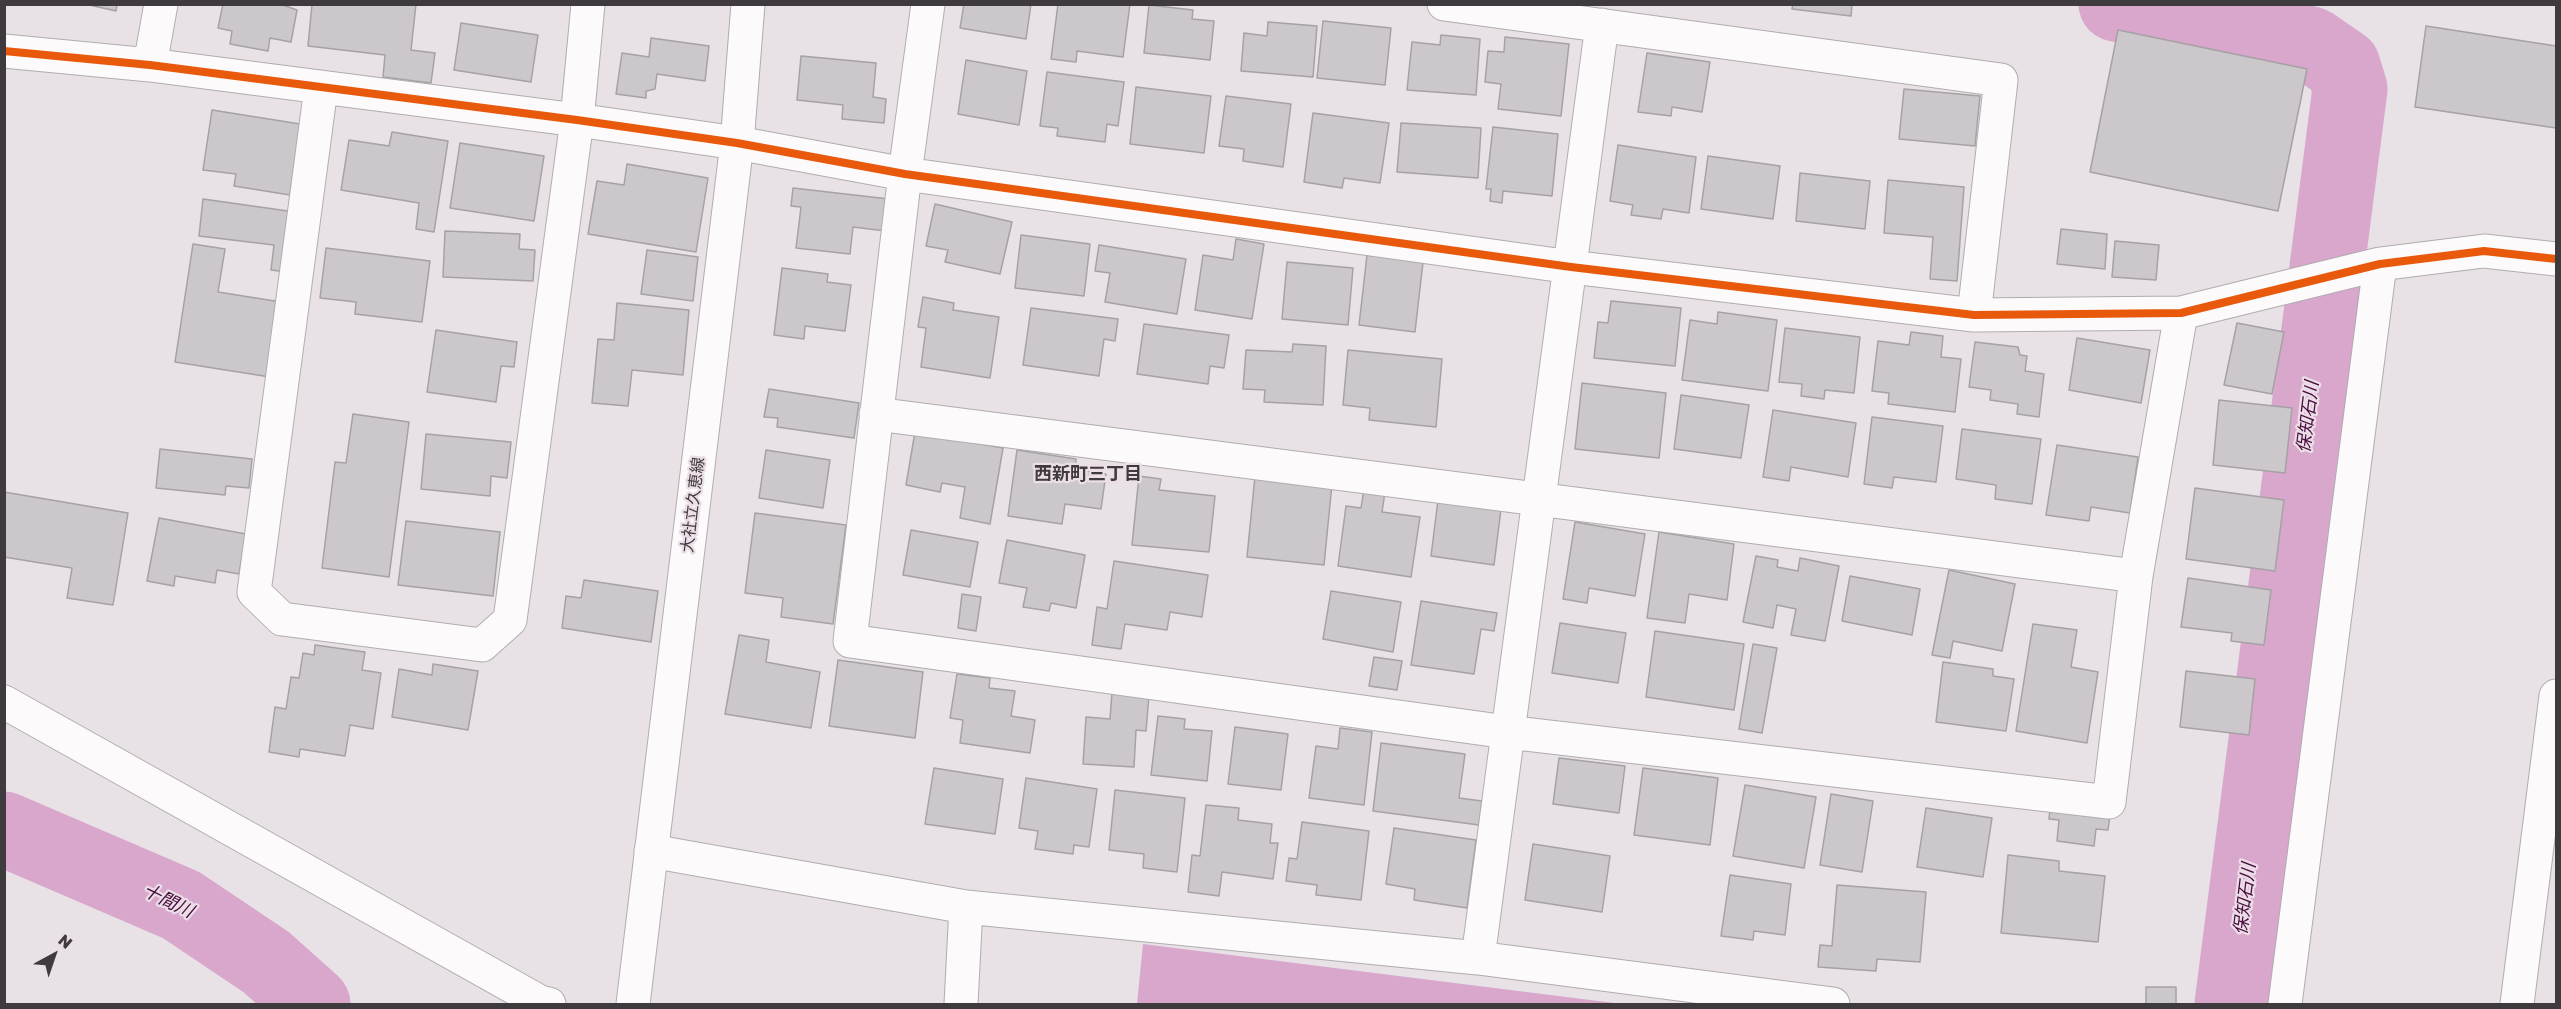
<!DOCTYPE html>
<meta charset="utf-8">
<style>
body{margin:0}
#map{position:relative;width:2561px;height:1009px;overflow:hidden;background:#e8e1e6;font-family:"Golos Text",sans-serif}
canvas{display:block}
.frame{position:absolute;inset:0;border:6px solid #3f3a3d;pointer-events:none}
.north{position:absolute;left:24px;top:925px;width:60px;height:60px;-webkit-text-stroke:4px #ebdee7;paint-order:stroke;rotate:40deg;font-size:16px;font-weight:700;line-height:24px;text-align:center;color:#3f3a3d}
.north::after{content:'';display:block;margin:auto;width:21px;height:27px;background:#3f3a3d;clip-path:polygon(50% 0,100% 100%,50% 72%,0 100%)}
</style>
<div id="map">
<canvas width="2561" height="1009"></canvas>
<div class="frame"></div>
<div class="north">N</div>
</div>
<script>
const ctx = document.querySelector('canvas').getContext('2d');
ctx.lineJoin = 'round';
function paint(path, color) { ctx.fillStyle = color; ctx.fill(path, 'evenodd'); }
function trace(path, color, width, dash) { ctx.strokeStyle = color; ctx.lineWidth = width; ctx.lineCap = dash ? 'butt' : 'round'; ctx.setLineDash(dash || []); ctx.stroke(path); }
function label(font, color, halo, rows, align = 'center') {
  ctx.font = font + ' "Golos Text","Noto Sans JP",sans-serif'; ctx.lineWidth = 4.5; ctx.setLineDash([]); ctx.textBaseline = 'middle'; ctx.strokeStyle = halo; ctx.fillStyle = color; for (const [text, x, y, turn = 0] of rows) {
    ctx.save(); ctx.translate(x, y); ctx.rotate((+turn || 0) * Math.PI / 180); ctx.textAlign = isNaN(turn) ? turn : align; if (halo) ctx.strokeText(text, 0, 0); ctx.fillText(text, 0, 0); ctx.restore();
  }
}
paint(new Path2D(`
 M1143,944L1622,1004H1137Z`), '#d9a6cc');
trace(new Path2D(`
 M2116,4L2311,44L2343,66L2350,89L2232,1004
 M4,829L181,905L266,962L313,1004`), '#d9a6cc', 75);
const building = new Path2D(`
 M85,4H117L116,11Z
 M223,4H280L297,10L291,42L270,38L268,51L230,44L232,31L218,28Z
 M312,4H416L411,50L435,53L431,83L383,77L385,55L308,46Z
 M964,4H1031L1026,39L960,28Z
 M1058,4H1130L1123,57L1077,51L1076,62L1051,59Z
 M1793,4H1852L1851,16L1792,9Z
 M1149,5L1193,10L1192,19L1214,21L1210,60L1144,53Z
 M1323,21L1391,28L1385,85L1317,78Z
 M1268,22L1317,26L1313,77L1241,71L1244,33L1267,36Z
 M461,23L538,35L531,82L454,70Z
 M2426,26L2556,46V128L2415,107Z
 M2118,30L2307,69L2278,211L2090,172Z
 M1441,35L1480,39L1476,95L1407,90L1412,42L1440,45Z
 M1505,37L1569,44L1561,116L1498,109L1501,84L1485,82L1488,51L1504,52Z
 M651,38L709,46L705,81L657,74L655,89L646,91V98L616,94L622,53L649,57Z
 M1647,53L1710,62L1702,112L1672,107L1671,116L1638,112Z
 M801,56L876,63L873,97L886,99L884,123L842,119L843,105L797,100Z
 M966,60L1027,71L1019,125L958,114Z
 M1047,72L1124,82L1118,126L1107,124L1105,142L1057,136L1058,128L1040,126Z
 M1136,87L1211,96L1204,153L1130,144Z
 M1904,89L1980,96L1975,146L1899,139Z
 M1226,96L1291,104L1283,167L1243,161L1244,149L1219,146Z
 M212,110L300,124L290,195L234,186L236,174L203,170Z
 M1313,113L1389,123L1380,183L1344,178L1342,188L1304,182Z
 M1401,123L1481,128L1478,178L1397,172Z
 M1493,127L1558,134L1552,196L1503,191L1502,203L1490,201L1491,189H1486Z
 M392,132L448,141L434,232L416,229L419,203L341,190L349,140L389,146Z
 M460,143L544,156L534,221L450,208Z
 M1618,145L1696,157L1689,213L1663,209L1661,219L1631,215L1633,205L1610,201Z
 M1708,156L1780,166L1773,219L1701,209Z
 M627,164L708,178L696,252L588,234L597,181L624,185Z
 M1800,173L1870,181L1865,229L1796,221Z
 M1888,180L1964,187L1957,281L1930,279L1933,237L1884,233Z
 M793,188L889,199L886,231L853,227L850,254L796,248L801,207L791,206Z
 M203,199L295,212L287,272L271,270L274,245L199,236Z
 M935,204L1012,222L1000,274L945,262L948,250L926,246Z
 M2061,229L2107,234L2105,269L2057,264Z
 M445,231L520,234L519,249L535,250L533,281L443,277Z
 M1021,235L1090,244L1084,296L1015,288Z
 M1236,239L1264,244L1252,319L1195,310L1203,255L1233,260Z
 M2115,241L2159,245L2156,280L2112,277Z
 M193,244L225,249L218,292L281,302L270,377L175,362Z
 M1099,245L1186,259L1177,314L1105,302L1110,273L1095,271Z
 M326,248L430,261L422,322L355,314L356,302L320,298Z
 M647,250L698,257L693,301L641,294Z
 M1367,255L1423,262L1415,332L1359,325Z
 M1287,262L1353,268L1348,325L1282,319Z
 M782,268L828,274L827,282L851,285L845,331L805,326L804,339L774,335Z
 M923,297L954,303L953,310L999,317L990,378L921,367L926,328L918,327Z
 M1611,301L1681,308L1675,366L1594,358L1598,322L1608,323Z
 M617,303L689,310L683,375L632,370L628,406L592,403L598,339L614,340Z
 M1031,308L1118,319L1115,341L1104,339L1099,376L1023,365Z
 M1718,312L1777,320L1768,391L1682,380L1690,320L1717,324Z
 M2237,323L2284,332L2272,394L2224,385Z
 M1144,324L1229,335L1224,368L1210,366L1208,384L1137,374Z
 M1785,328L1860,337L1854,393L1825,390L1824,399L1801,396L1802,384L1779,382Z
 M436,330L517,342L514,367L501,366L496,402L427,392Z
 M1911,332L1943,336L1941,357L1961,359L1955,412L1888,404L1889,393L1872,391L1878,341L1909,345Z
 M2077,338L2150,350L2141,403L2069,390Z
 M1975,342L2018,347L2020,355L2027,356L2025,371L2044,374L2039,417L2017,414L2018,404L1990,400L1991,390L1969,387Z
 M1293,344L1326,346L1323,405L1264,402L1265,390L1243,389L1246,350L1292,352Z
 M1348,350L1442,359L1436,427L1369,420L1370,408L1343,405Z
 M1582,383L1666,393L1659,458L1575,449Z
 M769,389L859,403L854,438L777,427L778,418L764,417Z
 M1681,395L1749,405L1741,458L1674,449Z
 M2219,400L2292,408L2285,473L2213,465Z
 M1773,410L1856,423L1848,477L1791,467L1789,481L1763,477Z
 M353,414L409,422L389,577L322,568L335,462L346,463Z
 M1872,417L1943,426L1936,482L1894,477L1892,488L1864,484Z
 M1962,429L2041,439L2032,504L1995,499L1996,485L1956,479Z
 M915,432L1003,448L990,524L960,518L965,487L942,483L940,492L906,485Z
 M426,434L511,442L507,478L491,476L490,496L421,489Z
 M2057,445L2138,457L2130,513L2091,507L2089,521L2046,515Z
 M160,449L252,459L249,488L226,486L225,495L156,488Z
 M766,450L830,460L823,508L759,498Z
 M1017,450L1076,459L1075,469L1106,474L1101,509L1065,504L1062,524L1008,516Z
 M1139,476L1161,479L1159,490L1215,496L1209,552L1132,545Z
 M1255,476L1332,484L1324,565L1247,557Z
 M2195,488L2284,500L2275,571L2186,559Z
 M1364,489L1385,492L1382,512L1420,517L1411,577L1338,566L1346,506L1361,508Z
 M4,492L128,513L113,605L67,598L72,568L4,557Z
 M1438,500L1501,509L1494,565L1431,556Z
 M755,513L846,525L833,624L781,617L783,598L745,593Z
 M159,518L246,534L239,574L217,570L215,583L175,576L174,586L147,581Z
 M406,521L500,532L493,596L398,585Z
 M1575,522L1645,534L1635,596L1589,588L1587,603L1563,599Z
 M911,530L978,542L970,587L903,575Z
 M1659,532L1734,544L1727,600L1689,594L1685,623L1647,618Z
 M1007,540L1085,555L1076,608L1051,603L1049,611L1023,607L1027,588L999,583Z
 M1756,556L1778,560L1777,567L1798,571L1800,558L1839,566L1825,641L1791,635L1796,609L1777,605L1773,628L1743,622Z
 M1114,561L1208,575L1202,617L1170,612L1167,630L1125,624L1121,649L1092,645L1097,607L1107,609Z
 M1949,570L2015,584L2002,651L1953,641L1950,658L1932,655Z
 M1850,576L1920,589L1912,635L1842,621Z
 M2188,578L2271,590L2264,645L2231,641L2232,633L2181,627Z
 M584,580L658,591L651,642L562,628L566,596L581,598Z
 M1331,591L1401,602L1393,652L1323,639Z
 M962,594L981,597L976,631L958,628Z
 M1421,601L1497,613L1494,631L1481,629L1474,674L1411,665Z
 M1560,623L1626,633L1618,683L1552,673Z
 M2033,624L2077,630L2071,667L2098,672L2087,743L2016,731Z
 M1655,631L1744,644L1734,710L1646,697Z
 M739,635L769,640L766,662L820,672L811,728L725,714Z
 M1753,644L1777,648L1762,733L1739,729Z
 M315,645L365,652L362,670L381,673L373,729L350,725L345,756L300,749L299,757L269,752L275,707L286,709L291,677L299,678L303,653L314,655Z
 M1374,657L1402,661L1397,690L1369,686Z
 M838,660L923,672L915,738L829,726Z
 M1943,662L1993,669V676L2014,679L2006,731L1936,722Z
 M433,664L478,671L468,730L392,717L399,669L432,675Z
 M2186,671L2255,679L2249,735L2180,727Z
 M957,674L990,678L989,688L1015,691L1011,716L1035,720L1030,753L960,743L963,720L950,718Z
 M1112,692L1149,695L1146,731L1136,730L1134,767L1083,764L1086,717L1110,719Z
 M1158,716L1185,719L1184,729L1212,731L1207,781L1151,775Z
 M1235,727L1288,734L1281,790L1228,784Z
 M1340,728L1372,732L1364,805L1309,798L1316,746L1338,749Z
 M1381,743L1465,754L1459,798L1482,801L1479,825L1373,811Z
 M1559,758L1625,766L1619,813L1553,804Z
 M934,768L1003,779L995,834L925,824Z
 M1643,768L1718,778L1710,845L1634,835Z
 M1026,778L1097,789L1089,847L1074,845L1073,854L1035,849L1038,831L1019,828Z
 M1745,785L1816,797L1804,868L1733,856Z
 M1115,790L1185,798L1177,872L1143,868L1144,854L1109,850Z
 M1831,794L1873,801L1862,872L1820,865Z
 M1206,805L1239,808L1238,820L1272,824L1270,843H1278L1273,879L1222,872L1219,896L1188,892L1192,855L1200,856Z
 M1926,808L1992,818L1983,877L1917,867Z
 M2050,809L2110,815L2108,830L2096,829L2094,846L2057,841L2059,820L2049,819Z
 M1302,822L1369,831L1361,900L1316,895L1317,885L1286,881L1289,858L1297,859Z
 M1394,828L1476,840L1467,908L1414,900L1415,889L1386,884Z
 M1533,844L1610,856L1602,912L1525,900Z
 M2008,855L2059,861V871L2105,876L2098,942L2001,933Z
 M1730,875L1791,884L1785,935L1754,931L1753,940L1721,936Z
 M1837,885L1926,892L1920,962L1877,959L1876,971L1818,967L1820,945L1832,946Z
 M2146,987H2176V1004H2146Z`);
paint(building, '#ccc7cb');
trace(building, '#a5a1a4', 1.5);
const minor = new Path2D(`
 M928,4L905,174L850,641L1507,732L2109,802L2136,576L2181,313
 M1444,4L2001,80L1974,315
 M4,51L150,65L577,120L737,143L905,174L1571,267L1974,315L2181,313L2380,264L2484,251L2556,259
 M150,65L161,4
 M321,88L254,592L282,619L482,645L510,620L577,120L588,4
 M876,414L2136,576
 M4,702L540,1002L549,1004
 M651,851L966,907L1478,958L1833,1004
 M1478,958L1602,25
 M961,1004L966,907
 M2285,1004L2380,264
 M2517,1004L2556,696`);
const major = new Path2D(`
 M633,1004L737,143L748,4`);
trace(minor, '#b1acb0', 35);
trace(major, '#b1acb0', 35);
trace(minor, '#fcfafb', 33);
trace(major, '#fcfafb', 33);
trace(new Path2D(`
 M4,51L150,65L577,120L737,143L905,174L1571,267L1974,315L2181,313L2380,264L2484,251L2556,259`), '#e8590c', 8);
label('16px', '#3f3a3d', '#ebdee7', [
 ["大社立久恵線",693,505,-83]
]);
label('italic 18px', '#490c3e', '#ebdee7', [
 ["保知石川",2308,417,-83],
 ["保知石川",2245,899,-83],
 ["十間川",168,901,26]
]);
label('bold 18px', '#3f3a3d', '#ebdee7', [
 ["西新町三丁目",1088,474]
]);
</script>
